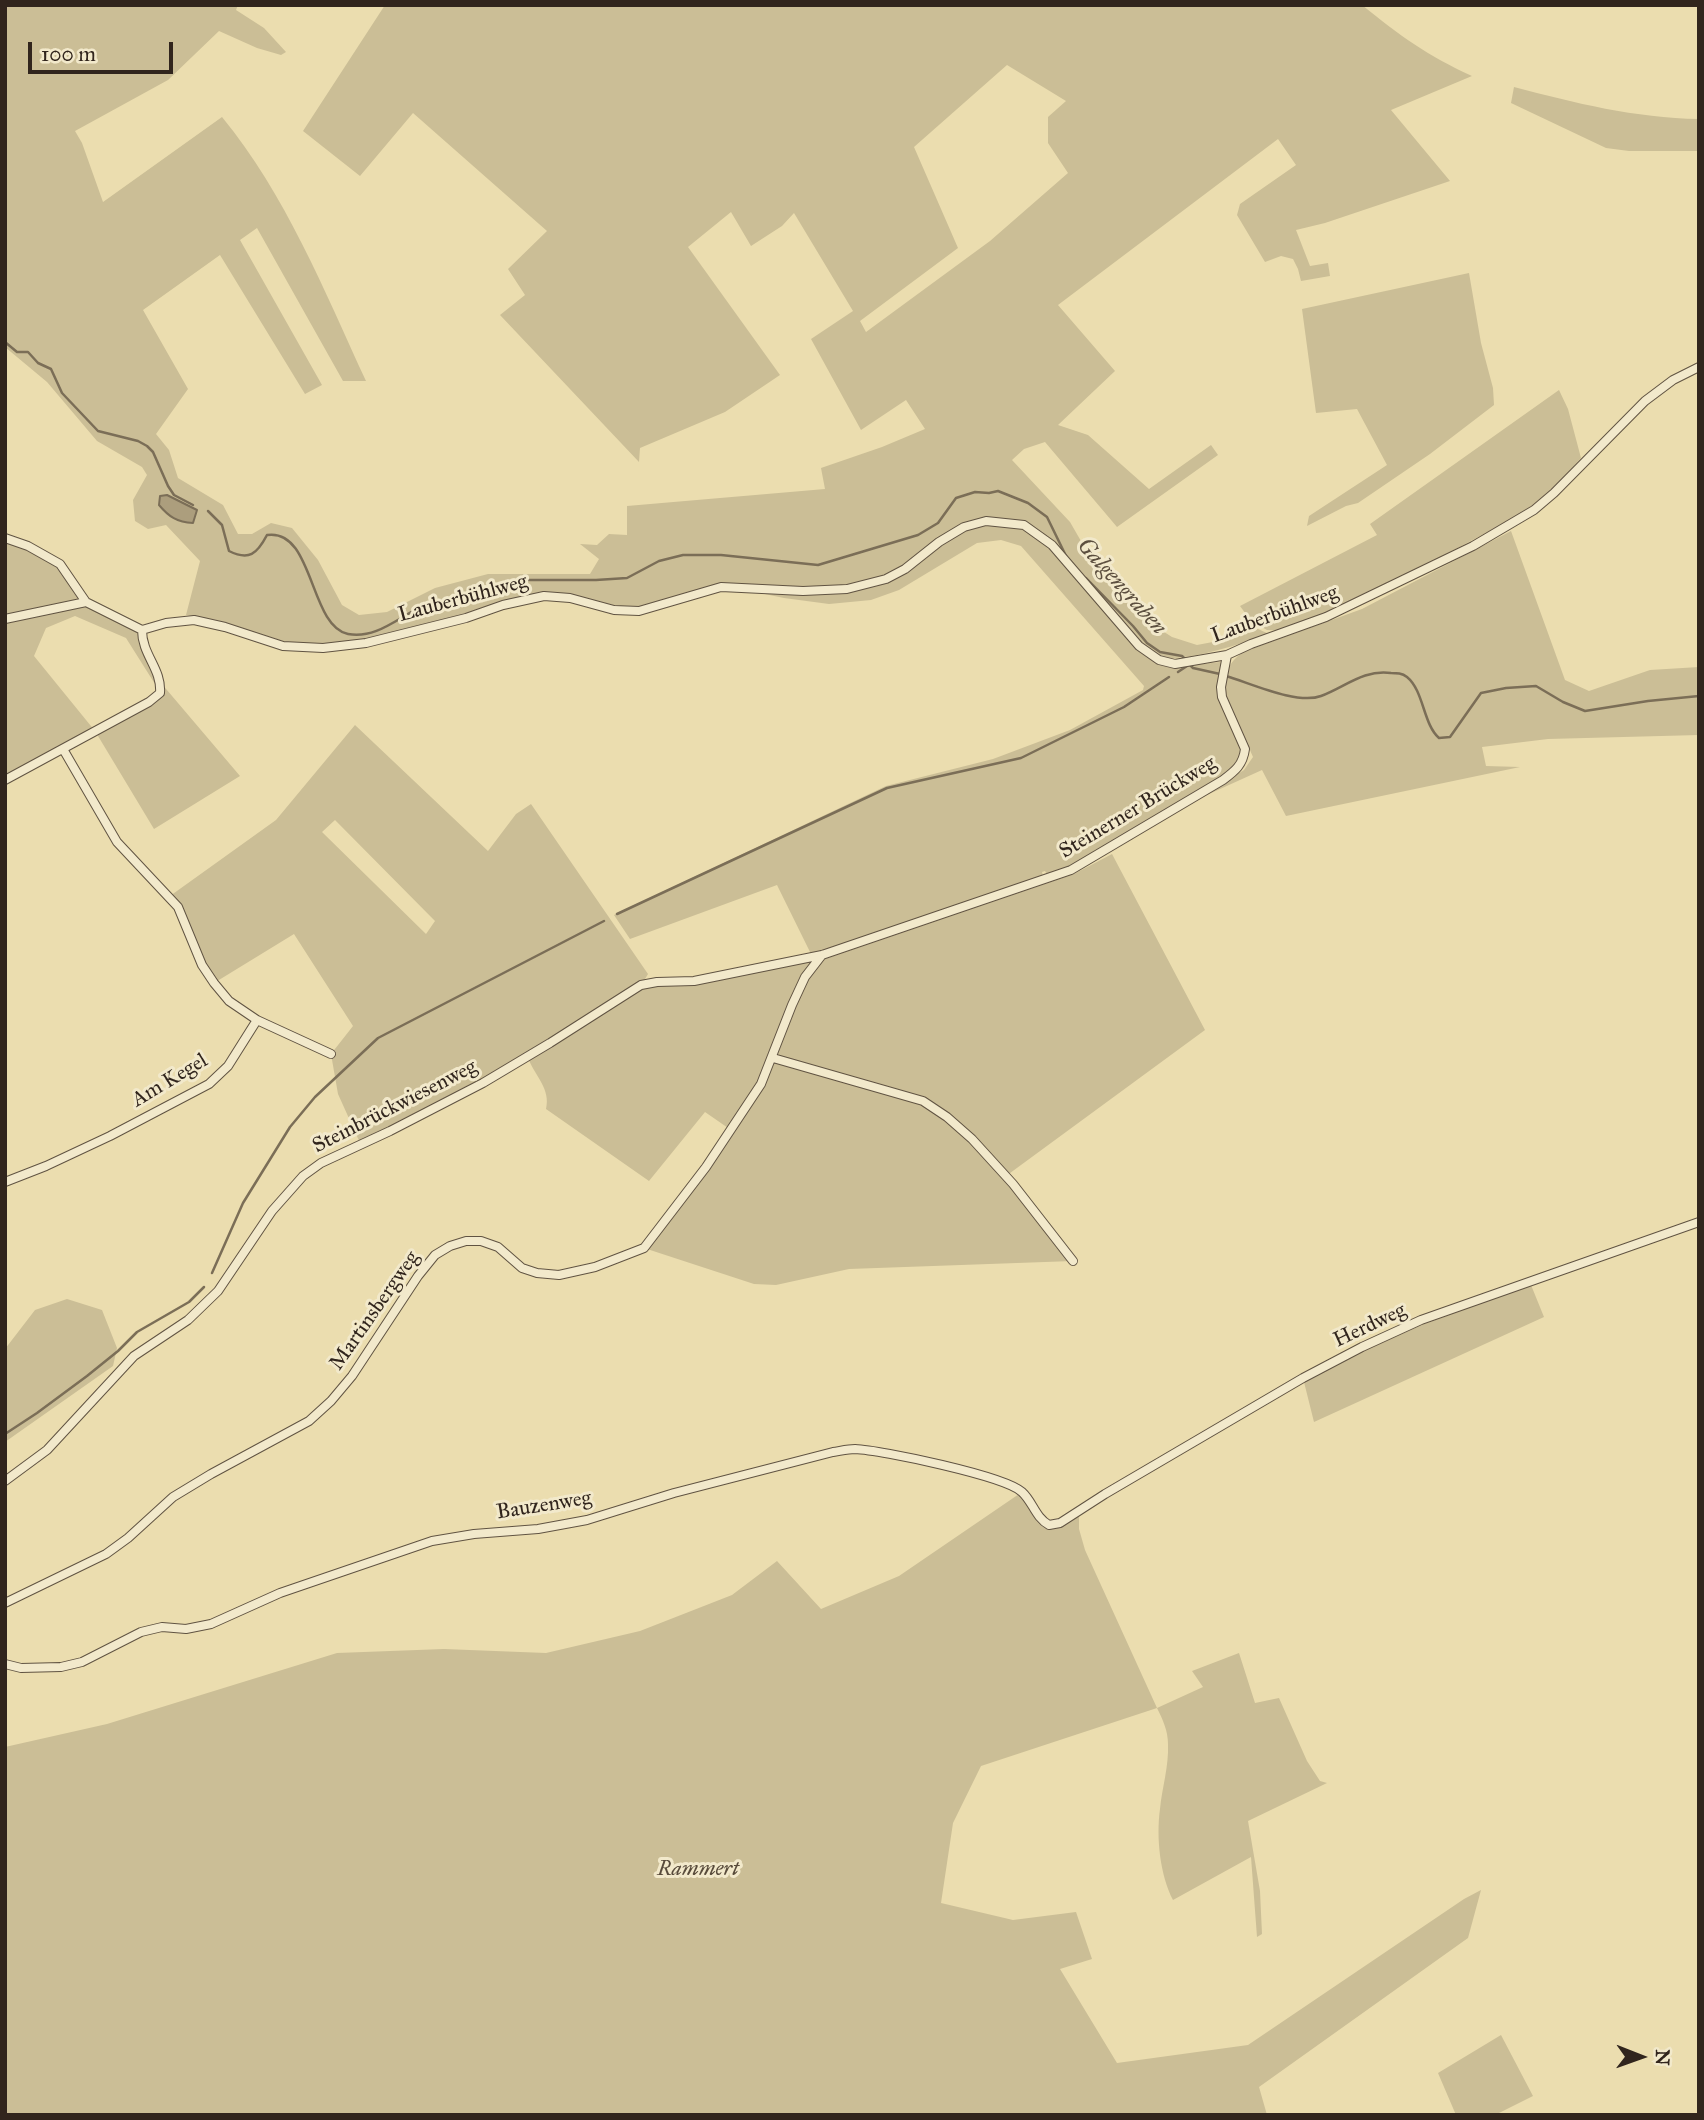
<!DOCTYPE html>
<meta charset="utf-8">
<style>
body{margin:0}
#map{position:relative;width:1704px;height:2120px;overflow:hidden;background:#ebddaf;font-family:"IM FELL Great Primer",serif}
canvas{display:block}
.frame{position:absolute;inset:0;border:7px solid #31251d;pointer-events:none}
.north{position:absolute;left:1606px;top:2022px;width:70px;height:70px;-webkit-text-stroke:5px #f2e9cb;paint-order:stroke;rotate:91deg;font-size:19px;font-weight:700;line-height:28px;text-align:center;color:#31251d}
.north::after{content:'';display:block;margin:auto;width:24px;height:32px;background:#31251d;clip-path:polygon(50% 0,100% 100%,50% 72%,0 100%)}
.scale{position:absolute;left:28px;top:42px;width:145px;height:32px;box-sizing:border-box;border:4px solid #31251d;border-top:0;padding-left:9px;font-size:21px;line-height:24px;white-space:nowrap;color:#31251d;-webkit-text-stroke:5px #f2e9cb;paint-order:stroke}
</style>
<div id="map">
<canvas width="1704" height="2120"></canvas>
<div class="frame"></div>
<div class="north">N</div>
<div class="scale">100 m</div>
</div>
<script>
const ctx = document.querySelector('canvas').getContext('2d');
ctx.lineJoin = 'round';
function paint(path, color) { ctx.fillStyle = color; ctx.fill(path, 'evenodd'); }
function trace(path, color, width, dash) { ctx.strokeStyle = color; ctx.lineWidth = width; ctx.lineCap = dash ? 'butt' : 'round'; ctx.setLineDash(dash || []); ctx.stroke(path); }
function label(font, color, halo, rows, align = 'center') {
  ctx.font = font + ' "IM FELL Great Primer",serif'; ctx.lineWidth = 6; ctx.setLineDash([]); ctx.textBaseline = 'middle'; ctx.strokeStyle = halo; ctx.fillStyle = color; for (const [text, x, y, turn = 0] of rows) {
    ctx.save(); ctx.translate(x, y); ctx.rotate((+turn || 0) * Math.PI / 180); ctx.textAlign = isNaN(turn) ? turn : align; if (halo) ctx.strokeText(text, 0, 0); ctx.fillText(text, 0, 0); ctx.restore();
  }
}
paint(new Path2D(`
 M5,5H238L236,10L264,28L286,52L281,55L257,48L219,31L168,80L75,131L82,143L103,202L222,117C286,195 324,290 366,381H343L257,228L240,240L322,385L305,394L220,255L143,310L188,389L156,434L169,450L178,478L223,505L238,534H252L271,523L292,528L318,560L342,605L359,615L387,612L435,588L488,574H590L599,559L580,544L597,545L609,534L627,535V506L825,489L821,468L882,447L925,429L906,400L861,430L811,339L853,311L794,213L782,226L751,246L731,212L688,247L780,375L725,412L640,448L639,462L500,315L525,295L508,269L547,231L413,113L360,176L303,131L385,5H1362C1399,35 1428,56 1472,76L1391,110L1450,181L1325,223L1296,230L1310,266L1328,263L1330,276L1301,281L1298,269L1293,259L1281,256L1265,262L1237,215L1240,204L1296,165L1278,139L1058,305L1115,371L1058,425L1088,435L1149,489L1211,445L1218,455L1117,527L1045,442L1024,449L1012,460L1070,522L1100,574L1150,623L1172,637L1197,645L1218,641L1247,624L1269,634C1234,646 1201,657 1164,659L1170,668L1220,662L1222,664L1219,681L1240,743V761L1221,779L1071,868L1048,876L1045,871L1042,872L1043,876L811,954L777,885L630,939L614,915L886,786L993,759L1070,730L1143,690L1144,686L1021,546L1001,540L977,543L899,590L871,600L829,604L784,598L721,585L639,609L614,608L543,595L366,641L324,644L286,642L217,620L186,615L200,561L166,525L148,529L135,521L133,500L147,475L142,467L97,441L47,382L5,347ZM1007,65L1066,101L1048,117V143L1068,173L990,241L866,332L860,321L958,248L914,147Z
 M1514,87C1575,103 1635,118 1699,119V151H1629L1606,148L1511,103Z
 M1469,273L1481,343L1493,388L1494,405L1430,454L1358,503L1346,506L1307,526L1309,516L1387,465L1357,409L1316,413L1302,309Z
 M1559,390L1568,409L1581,458L1554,488L1521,514L1404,577L1326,615L1282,631L1267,630L1251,621L1240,606L1377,535L1370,524Z
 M1511,531L1565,680L1589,691L1650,670L1699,667V735L1548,739L1482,747L1486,766L1520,767L1286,816L1262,770L1198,799L1244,770L1253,757C1241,723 1203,680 1243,652L1362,609Z
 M5,538L60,564L86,602L136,625L161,683L240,776L154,829L95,731L5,780ZM75,616L126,638L160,692L95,731L34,656L46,628Z
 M355,725L488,851L516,814L531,804L648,974L642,984L676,982L799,958L819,961L1074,874L1112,854L1205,1030L1006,1176L1073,1261L849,1269L776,1285L754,1284L644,1248L731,1130L705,1112L649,1181L546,1109C551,1089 535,1076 528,1058L361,1145L338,1094L331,1054L353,1026L294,934L214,983L170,896L276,820ZM335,820L435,921L426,934L322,832Z
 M1531,1285L1544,1317L1314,1422L1303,1378L1422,1325Z
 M67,1299L102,1310L117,1348L113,1366L5,1442V1349L35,1310Z
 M1022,1492L1048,1525L1079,1512V1529L1085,1550L1157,1708L1203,1687L1192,1671L1239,1653L1255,1703L1279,1698L1307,1761L1320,1781L1327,1783L1248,1821L1260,1891L1262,1934L1257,1937L1251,1857L1173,1900C1160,1875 1156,1837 1160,1809C1162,1788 1169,1766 1168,1744C1168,1731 1163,1720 1157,1708L981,1766L953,1823L941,1903L1013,1920L1076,1912L1092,1959L1060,1969L1117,2063L1248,2045L1464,1899L1481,1890L1468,1938L1259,2087L1267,2115H5V1747L107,1724L337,1653L444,1649L546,1653L640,1631L732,1595L777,1561L821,1609L899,1576Z
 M1501,2035L1533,2096L1495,2115H1456L1438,2073Z`), '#cbbe96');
const water = new Path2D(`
 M167,495L197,510L193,523C177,522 169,517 159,505L160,496Z`);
paint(water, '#ac9e7d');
trace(water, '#7b6e57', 2);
trace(new Path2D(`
 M5,342L17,352H28L38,363L51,369L62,393L98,431L138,441L147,446L153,452L168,486L174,495L193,505
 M208,511L222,525L229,551C249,561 257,554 267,535C314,528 309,626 348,634C380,640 404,611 433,602C447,598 462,601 476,599L482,590L502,583L528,580H596L627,578L659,561L683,555H721L818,565L918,535L938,523L956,498L975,492L989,493L998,491L1028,503L1047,517L1067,558
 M1086,578L1133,626L1147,643L1160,652L1182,656L1186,660
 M1190,665L1193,668L1220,674
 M1178,672L1190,664
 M1226,676C1250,683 1297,705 1321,696C1345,687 1364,669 1391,673C1397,673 1402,673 1407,677C1424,691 1423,724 1439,738L1450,737L1481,693L1506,688L1536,686L1563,702L1585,711L1648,701L1699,696
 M617,914L887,788L1021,758L1124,707L1169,677
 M212,1273L243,1203L290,1127L315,1097L378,1038L604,921
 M5,1434L37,1413L87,1376L118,1351L137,1332L189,1302L204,1287`), '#7b6e57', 2.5);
const street = new Path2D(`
 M5,538L28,546L60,564L86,602
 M5,619L86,602L142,630L166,623L194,620L225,627L283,646L323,648L366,643L466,618L503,605L544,596L570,598L614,610L639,611L721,587L803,591L847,589L886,579L905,569L939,542L964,527L986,521L1024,525L1052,545L1139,646L1159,660L1175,664L1227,655L1251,644L1326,617L1473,546L1534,510L1554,493L1645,401L1673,380L1699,367
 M63,749L117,842L178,907L202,965L214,983L229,1001L257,1020
 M5,780L149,702L160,693C162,669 142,655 142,630
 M773,1058L923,1101L947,1117L972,1139L1013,1184L1073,1261
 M5,1182L46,1166L110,1136L209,1084L228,1066L257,1020L331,1054
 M5,1481L47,1450L134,1356L188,1320L218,1291L272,1211L303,1176L321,1163L390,1131L483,1083L550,1043L641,985L657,982L694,981L822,955L1071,870L1223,780C1235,771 1243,765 1245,749L1222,697L1221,687L1227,655
 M5,1603L106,1554L128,1538L173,1497L211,1474L309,1421L331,1401L352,1376L418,1276L435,1255L450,1246L466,1241H481L498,1247L522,1268L537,1273L559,1275L595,1267L644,1248L706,1167L761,1084L792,1005L805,977L822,955
 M5,1664L21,1668L61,1667L82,1662L141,1632L162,1627L186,1629L211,1624L280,1593L432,1541L474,1534L538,1529L587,1520L674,1493L833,1452C840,1451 848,1449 855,1449C881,1450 1005,1476 1022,1492C1033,1502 1035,1517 1049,1525L1060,1523L1105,1494L1303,1378L1362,1347L1421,1320L1699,1222`);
trace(street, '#605342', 10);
trace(street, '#f2e9cb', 8);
label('21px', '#31251d', '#f2e9cb', [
 ["Lauberbühlweg",463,599,-15],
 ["Lauberbühlweg",1275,615,-20],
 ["Steinerner Brückweg",1138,808,-31],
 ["Am Kegel",170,1081,-31],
 ["Steinbrückwiesenweg",395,1107,-27],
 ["Martinsbergweg",375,1311,-55],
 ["Herdweg",1370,1326,-25],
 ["Bauzenweg",544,1506,-9]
]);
label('italic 21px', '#584b3b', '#f2e9cb', [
 ["Rammert",698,1870]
]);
label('italic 23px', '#5c4f3f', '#f2e9cb', [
 ["Galgengraben",1121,587,48]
]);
</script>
